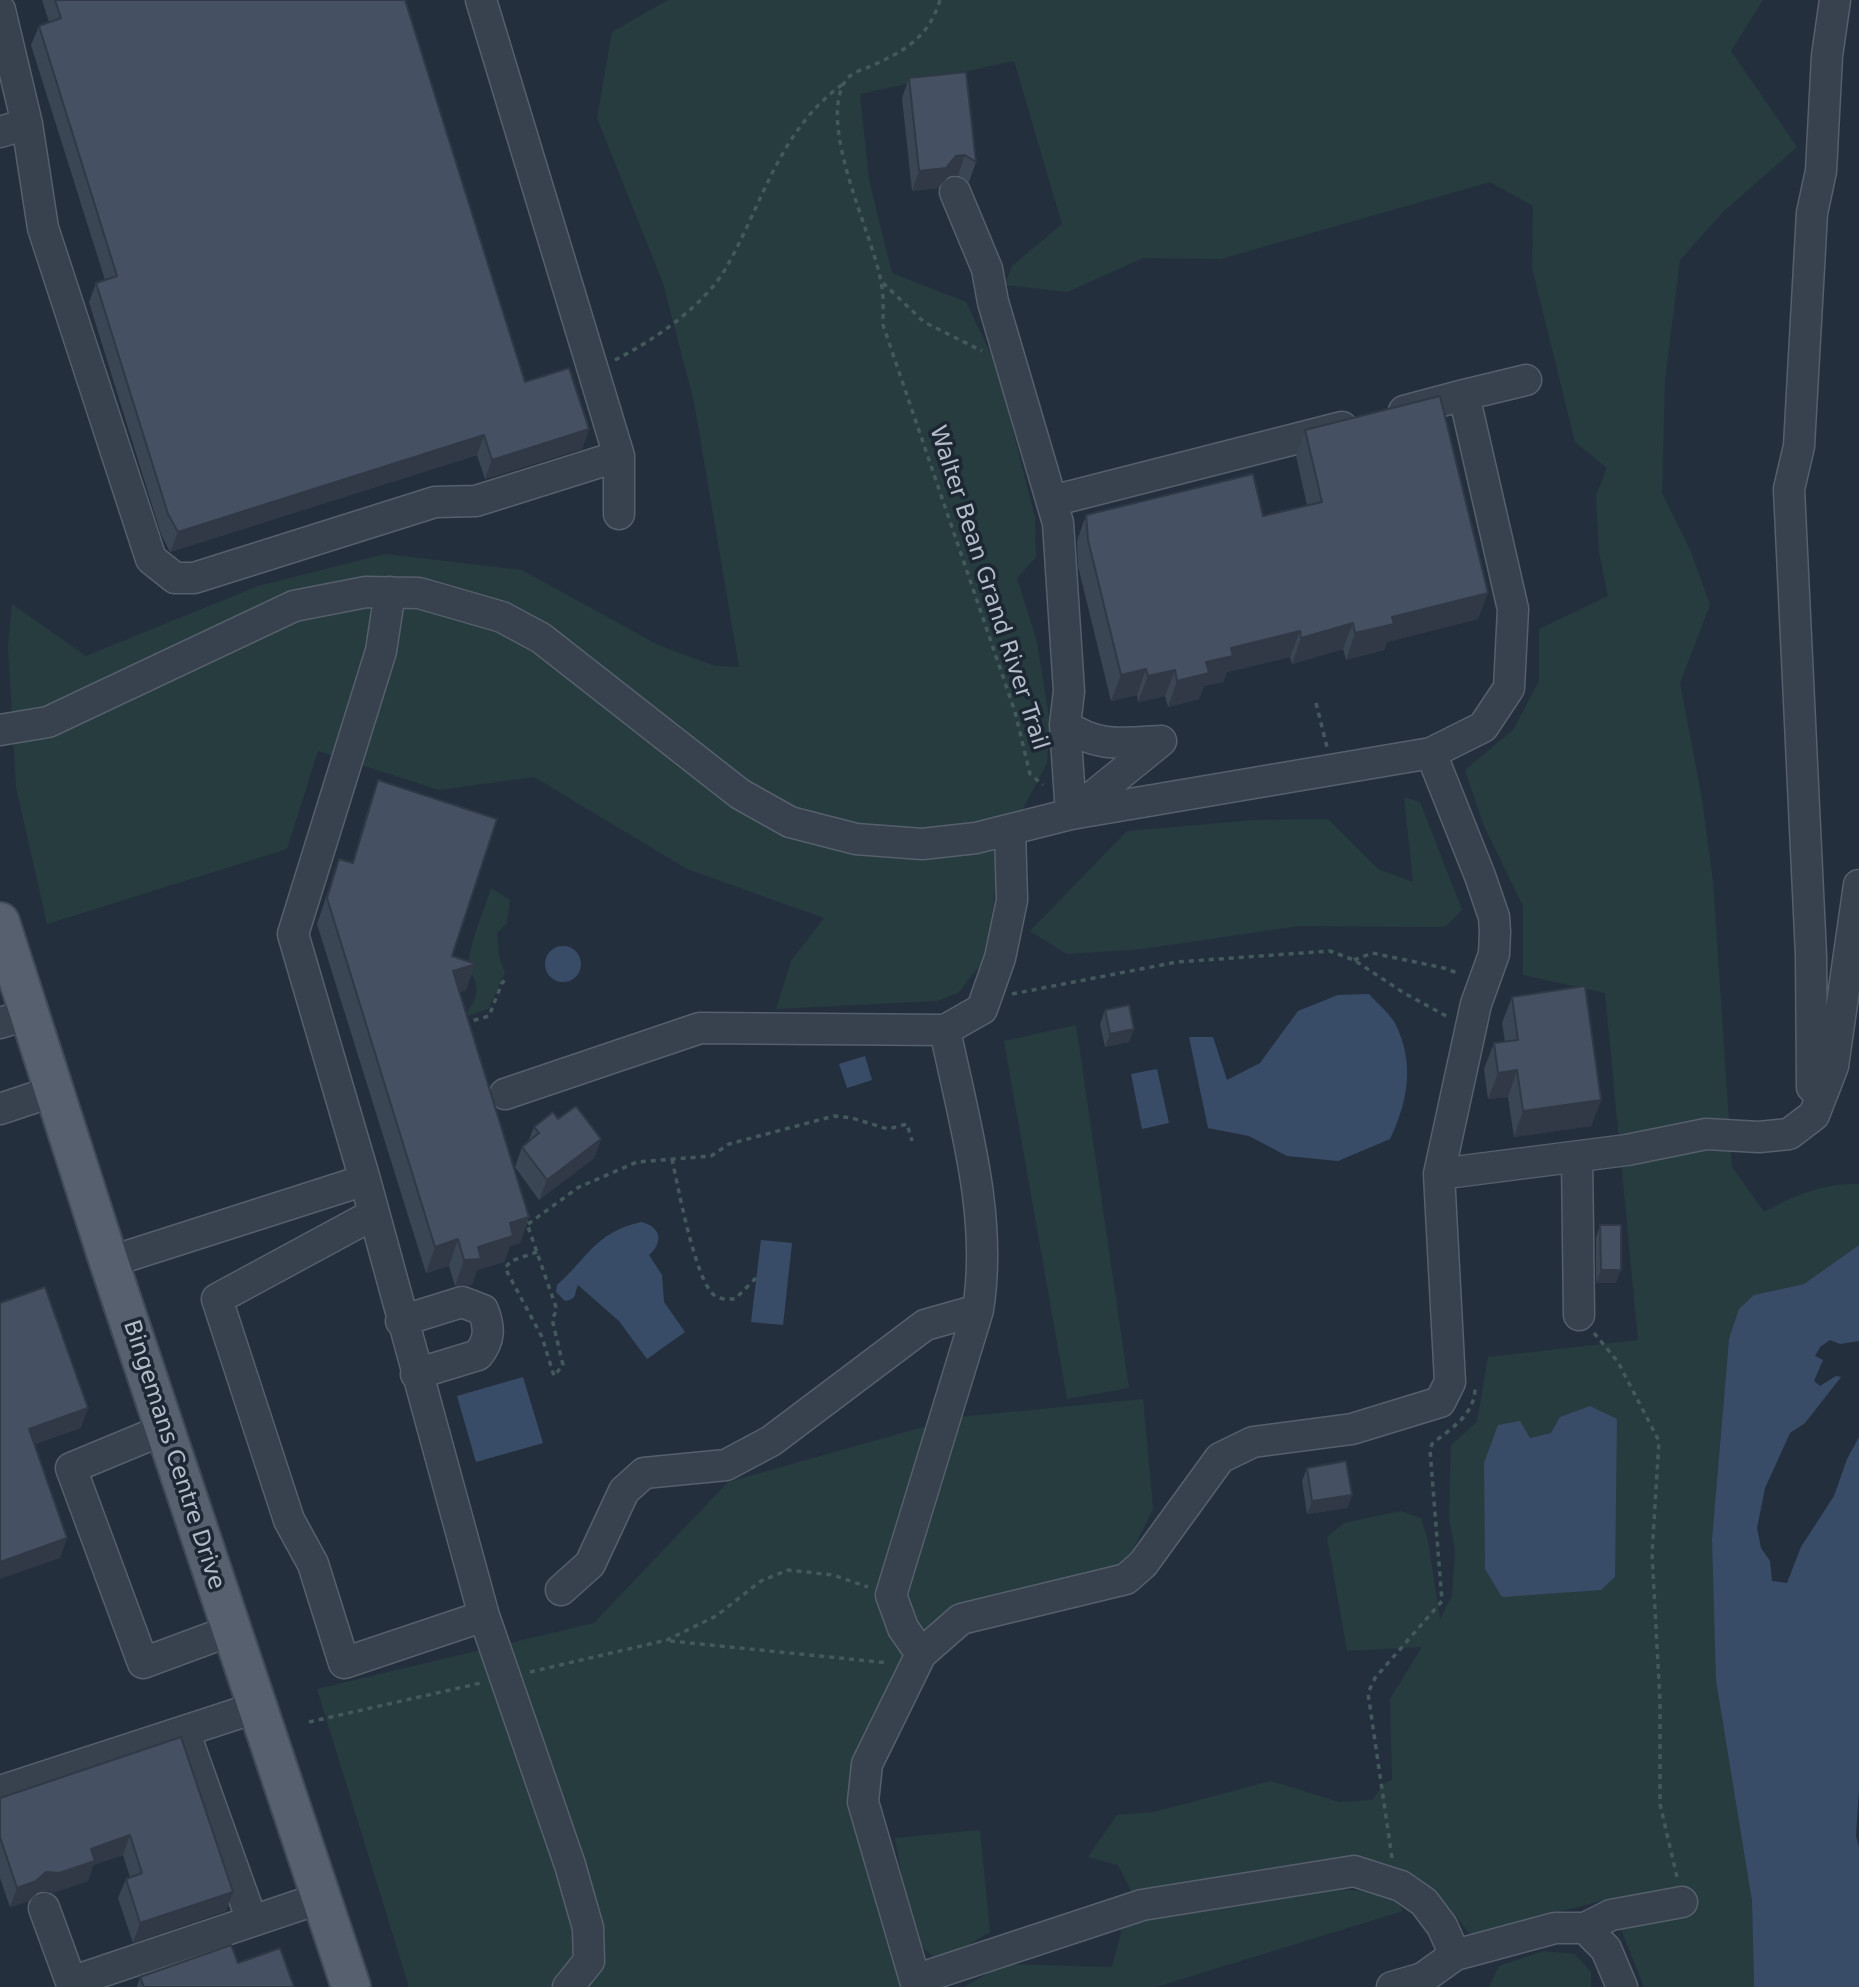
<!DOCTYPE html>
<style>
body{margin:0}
canvas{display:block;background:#242f3e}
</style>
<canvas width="1859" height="1987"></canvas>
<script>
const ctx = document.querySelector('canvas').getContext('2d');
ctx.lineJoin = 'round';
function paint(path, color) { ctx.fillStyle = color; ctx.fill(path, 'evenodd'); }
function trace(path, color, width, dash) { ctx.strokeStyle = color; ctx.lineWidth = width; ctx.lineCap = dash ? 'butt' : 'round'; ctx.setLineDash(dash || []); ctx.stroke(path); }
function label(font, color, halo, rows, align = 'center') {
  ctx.font = font + ' "DejaVu Sans",sans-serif'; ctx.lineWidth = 7; ctx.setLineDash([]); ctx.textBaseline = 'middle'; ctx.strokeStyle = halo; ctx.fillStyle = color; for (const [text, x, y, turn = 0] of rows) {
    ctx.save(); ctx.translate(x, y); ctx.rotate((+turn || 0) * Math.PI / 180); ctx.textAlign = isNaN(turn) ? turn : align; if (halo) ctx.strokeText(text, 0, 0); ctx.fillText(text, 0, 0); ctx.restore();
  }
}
paint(new Path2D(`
 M668,0H1763L1731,51L1797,147L1723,212L1680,260L1665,380L1662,493L1691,552L1710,605L1680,683L1702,799L1713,882L1732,1167L1764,1212C1797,1194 1821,1184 1859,1184V1245L1804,1284L1754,1295L1729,1339L1712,1539L1752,1901L1754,1987H1644L1609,1899L1470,1934C1435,1889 1409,1861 1349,1857L1169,1890L1132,1892L1118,1865L1088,1857L1117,1815L1154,1812L1271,1781L1339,1802L1372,1800L1386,1782L1392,1780L1390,1699L1422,1647L1347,1651L1327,1537L1344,1523L1401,1511L1421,1518L1428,1541L1440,1619L1452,1596L1455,1550L1449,1518L1451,1445L1477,1422L1488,1357L1638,1340L1605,993L1523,975V906L1484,826L1465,770L1513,730L1539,681V629L1608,596L1599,552L1596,495L1607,468L1575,442L1532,268L1533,206L1490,182L1221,259L1143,258L1067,292L1005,285L1012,266L1062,224L1014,61L860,94L869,180L892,273L966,302L996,365L1035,517L1036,557L1017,578L1037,642L1050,724L1047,763L1000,852L986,958L958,993L937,1001L776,1009L791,961L824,918L687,869L534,777L439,790L318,751L287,849L47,924L16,787L8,646L12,604L86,656L258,586L385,554L522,570L658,645L715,666L739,667L694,402L663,283L597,118L612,32ZM1552,1433L1485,1569L1529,1438Z
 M1404,797L1420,802L1462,910L1445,927L1299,926L1142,949L1067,954L1030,931L1127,831L1255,820L1328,819L1378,869L1413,882Z
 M491,888L510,900L507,923L497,933L499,956L505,973L488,1009L468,1016L467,1012C489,983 466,977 469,959C472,936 484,911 491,888Z
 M1076,1025L1129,1388L1067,1399L1004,1041Z
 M1143,1399L1153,1509L1132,1551L1115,1573L956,1613L860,1760L908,1987H409L317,1689L594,1623L728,1482L959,1417Z
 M980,1830L990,1932L939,1962L913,1939L895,1838Z
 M1343,1889L1394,1896L1403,1911L1156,1987H964L1004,1964L1112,1967L1122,1929L1148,1915Z
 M1543,1951L1575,1954L1591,1972V1987H1489L1499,1966Z`), '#263c3f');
paint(new Path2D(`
 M545 964a18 18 0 1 1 36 0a18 18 0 1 1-36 0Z
 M1369,994C1377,1003 1389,1013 1395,1023C1415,1063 1408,1101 1390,1139L1338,1161L1287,1156L1249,1136L1208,1128L1189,1037H1213L1227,1080L1260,1063L1298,1011L1338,995Z
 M865,1056L872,1080L847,1088L839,1064Z
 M1157,1069L1169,1123L1142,1129L1131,1074Z
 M641,1222C662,1227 663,1243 649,1255L662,1275L664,1302L685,1332L647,1359L619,1321L578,1285C574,1293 578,1299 565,1301L556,1292L557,1285C588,1258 594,1233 641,1222Z
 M761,1240L792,1243L783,1325L751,1322Z
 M1859,1245V1341L1840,1344L1830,1340L1820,1347L1815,1356L1823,1360L1814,1381L1820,1386L1836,1376L1841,1377L1805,1423L1790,1433L1765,1488L1757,1528L1761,1548L1770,1561L1772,1581L1787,1583L1801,1547L1834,1496L1847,1459L1859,1437V1789L1856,1836L1859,1847V1987H1754L1752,1901L1716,1680L1712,1539L1729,1339L1739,1309L1754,1295L1804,1284Z
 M523,1377L543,1443L476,1462L457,1396Z
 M1590,1406L1617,1419L1615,1577L1601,1590L1502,1597L1485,1569L1484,1463L1498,1425L1520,1421L1530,1438L1551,1433L1560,1417Z`), '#394c67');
const minor = new Path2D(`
 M481,0L619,456V514
 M0,10L27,124L43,228L151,559L175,578H194L435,502L476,501L619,456
 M0,132L27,124
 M955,192L987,269L993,302L1058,523L1069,691L1065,725L1071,814
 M1464,395L1526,380
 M1052,501L1342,427
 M390,592L381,651L293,934L365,1180L484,1616L570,1865L588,1928L589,1961L568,1987
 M1065,725C1098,748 1122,743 1161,741
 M0,730L48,722L294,606L366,592L419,593L502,617L541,638L740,794L790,822L856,839L922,844L976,838L1071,814L1431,753L1483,727L1509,688L1513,609L1464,395L1404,411
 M1071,814L1161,741
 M0,1023L29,1014
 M505,1094L700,1028L945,1030L982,1009L1000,958L1012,900L1010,831
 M1821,1095L1812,1087L1811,955L1789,489L1799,446L1812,213L1821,171L1827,56L1835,0
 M0,1109L54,1091
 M1577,1157L1579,1315
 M1439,1174L1627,1150L1706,1134L1759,1137L1789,1134L1814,1115L1833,1066L1859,885
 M374,1214L217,1299L289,1520L313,1564L344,1663L484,1616
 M109,1262L365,1180
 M401,1321L462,1302L483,1310C490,1328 490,1340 478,1355L416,1374
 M165,1429L71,1468L143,1663L232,1630
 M561,1590L590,1564L624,1491L644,1473L726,1465L771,1441L925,1325L978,1310
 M921,1654L903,1628L891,1595L978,1310C993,1216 964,1122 945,1030
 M184,1731L252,1921
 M0,1791L258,1707
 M44,1908L71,1982L321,1898
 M1585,1928L1611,1915L1682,1902
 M915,1980L1142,1905L1354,1871L1401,1886L1424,1902L1442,1926L1455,1955
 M917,1987L863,1802L867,1764L921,1654L961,1619L1126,1579L1143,1564L1220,1458L1253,1442L1352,1429L1440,1402L1450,1382L1439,1174L1476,1004L1494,954L1495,932L1494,917L1480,876L1431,753
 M1392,1987L1423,1978L1455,1955L1555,1928H1585L1606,1949L1622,1987`);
const major = new Path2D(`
 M0,922L109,1262L351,1987`);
trace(minor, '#565f6c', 33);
trace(major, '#414a57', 42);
trace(new Path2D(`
 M940,0C928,39 904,51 869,67C861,70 851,73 846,80C816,124 873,234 881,282C884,296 883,311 883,325L1015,712L1030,774L1043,785
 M883,283L924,322L982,351
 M615,360C654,340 703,307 726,268C763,203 779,130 843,84
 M1316,703L1327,747
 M1354,960L1372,953L1444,968L1460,974
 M1012,994L1177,962L1330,951L1354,960L1404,993L1448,1017
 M464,1023L489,1016L502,983L507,978
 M672,1159C678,1186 695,1280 714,1295C720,1300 728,1299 735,1299L756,1278
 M525,1218L557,1310L552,1319L563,1365L554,1376
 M528,1224L579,1187L637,1162L711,1156L729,1144L834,1116L852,1118L888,1129L907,1124L912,1141
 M537,1252L511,1261L505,1268L542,1337L554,1376
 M1594,1333L1618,1362L1659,1441L1652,1554L1660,1701V1804L1677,1877
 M670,1641L888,1663
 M530,1672L667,1640L716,1616L761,1581L788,1570L833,1575L868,1587
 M309,1722L481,1683
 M1392,1858L1368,1693L1375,1678L1442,1601L1430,1450L1432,1444C1451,1428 1475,1415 1475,1388`), '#44595c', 3.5, [5, 5]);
trace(minor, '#38414e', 30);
trace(major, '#56606e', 38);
paint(new Path2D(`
 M42,0H405L525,382L589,429L582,449L485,479L477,455L170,552L161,534L89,302L96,283L105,280L31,45L39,26L49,22Z
 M909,78L976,162L969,182L958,175L949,176L938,188L912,191L902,98Z
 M1305,430L1478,619L1387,642L1384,650L1346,660L1343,649L1292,664L1290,657L1227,672L1223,682L1204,686L1199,699L1168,707L1165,696L1138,702L1137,695L1111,701L1078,566L1077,541L1086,515L1263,516L1307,505L1296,456Z
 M378,780L466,990L460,992L529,1217L520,1243L510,1246L504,1262L477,1270L472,1285L455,1286L449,1266L426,1273L317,924L339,859L352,863L369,806Z
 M1512,997L1601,1100L1591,1126L1514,1137L1508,1097L1488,1099L1484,1069L1494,1043L1505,1042L1502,1023Z
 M1105,1010L1134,1029L1129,1042L1105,1047L1100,1024Z
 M558,1119L601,1139L594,1158L539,1200L515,1167L522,1147L528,1142L534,1127Z
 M1600,1225L1616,1283H1596V1238Z
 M1307,1468L1352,1495L1347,1508L1307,1514L1302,1481Z
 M181,1737L226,1911L133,1943L118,1898L126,1879L130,1877L123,1855L93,1865L88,1881L52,1893L39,1891L29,1901L10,1907L0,1878V1798Z
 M238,1963L294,1987H137L140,1977Z`), '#3b4654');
paint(new Path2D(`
 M965,155L958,175L949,176L938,188L912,191L919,171L956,156Z
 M589,429L582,449L485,479L492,460Z
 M484,435L477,455L170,552L178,532Z
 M1488,593L1478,619L1387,642L1384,650L1346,660L1355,633L1392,617Z
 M1353,623L1343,649L1292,664L1301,638Z
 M1300,631L1290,657L1227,672L1223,682L1204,686L1199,699L1168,707L1177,681L1231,648Z
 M1146,669L1137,695L1111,701L1121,675Z
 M1175,670L1165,696L1138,702L1148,676Z
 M476,964L466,990L444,997L453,971Z
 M1134,1029L1129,1042L1105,1047L1110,1034Z
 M1517,1070L1508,1097L1488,1099L1498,1073Z
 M1601,1100L1591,1126L1514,1137L1523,1111Z
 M601,1139L594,1158L539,1200L547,1180Z
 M529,1217L520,1243L510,1246L504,1262L477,1270L472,1285L455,1286L464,1260L478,1247L510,1223Z
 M458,1239L449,1266L426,1273L435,1247Z
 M1601,1270H1621L1616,1283H1596Z
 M88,1408L81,1428L22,1449L29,1429Z
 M1352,1495L1347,1508L1307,1514L1312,1501Z
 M67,1538L60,1558L0,1579V1562Z
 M130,1835L123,1855L93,1865L88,1881L52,1893L39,1891L29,1901L10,1907L17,1888L91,1849Z
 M233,1892L226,1911L133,1943L140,1923Z`), '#303945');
const building = new Path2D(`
 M55,0H405L525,382L569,368L589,429L492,460L484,435L178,532L168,514L96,283L117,276L39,26L61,18Z
 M966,72L976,162L965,155L956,156L946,168L919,171L909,78Z
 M1440,396L1488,593L1392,617L1394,624L1355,633L1353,623L1301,638L1300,631L1231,648L1233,656L1206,662L1209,673L1177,681L1175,670L1148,676L1146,669L1121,675L1088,540L1086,515L1253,474L1263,516L1322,502L1305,430Z
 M378,780L497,819L452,956L476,964L453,971L529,1217L510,1223L513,1236L478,1247L481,1259L464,1260L458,1239L435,1247L327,898L339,859L353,863Z
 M1585,986L1601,1100L1523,1111L1517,1070L1498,1073L1494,1043L1518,1040L1512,997Z
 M1129,1005L1134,1029L1110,1034L1105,1010Z
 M576,1106L601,1139L547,1180L522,1147L539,1133L534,1127L553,1112L558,1119Z
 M1600,1225H1621V1270H1601Z
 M45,1287L88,1408L29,1429L67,1538L0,1562V1303Z
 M1346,1461L1352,1495L1312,1501L1307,1468Z
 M181,1737L233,1892L140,1923L126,1879L142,1873L130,1835L91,1849L95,1861L59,1873L46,1872L36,1881L17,1888L0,1837V1798Z
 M231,1945L238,1963L280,1948L294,1987H144L140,1977Z`);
paint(building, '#455162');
trace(building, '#303945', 2);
label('23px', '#b4bcc9', '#1d2633', [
 ["Walter Bean Grand River Trail",988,588,72],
 ["Bingemans Centre Drive",173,1455,72]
]);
</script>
